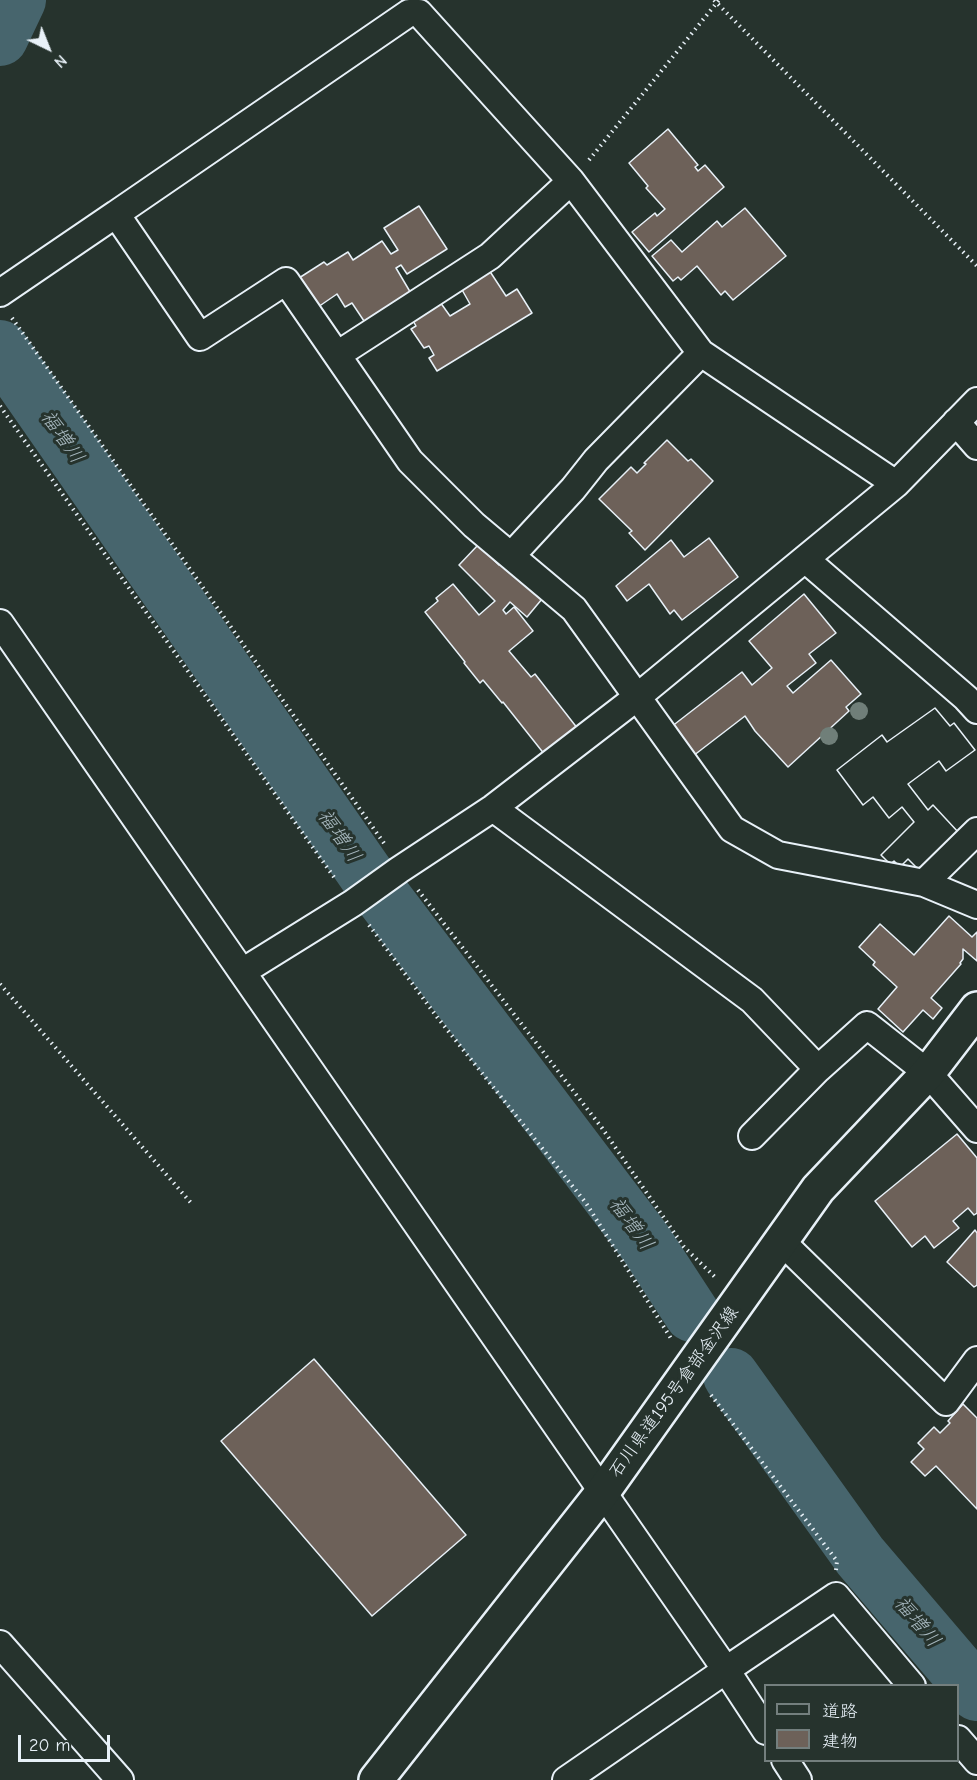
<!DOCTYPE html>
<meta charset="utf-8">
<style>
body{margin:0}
#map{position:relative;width:977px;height:1780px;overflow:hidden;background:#26332d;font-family:"Comic Neue","Klee One",sans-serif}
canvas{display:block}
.legend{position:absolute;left:764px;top:1684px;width:195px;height:78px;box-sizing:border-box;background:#26332d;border:2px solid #747f7e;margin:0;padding:8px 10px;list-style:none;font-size:18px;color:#e8f1f8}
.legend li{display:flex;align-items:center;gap:12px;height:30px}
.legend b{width:30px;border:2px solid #747f7e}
.north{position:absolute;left:18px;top:18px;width:60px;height:60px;-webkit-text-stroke:4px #26332d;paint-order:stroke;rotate:137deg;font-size:16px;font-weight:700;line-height:24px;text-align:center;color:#e8f1f8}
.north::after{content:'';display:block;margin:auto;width:21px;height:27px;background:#e8f1f8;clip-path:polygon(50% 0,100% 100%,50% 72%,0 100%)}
.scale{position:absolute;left:18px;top:1735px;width:92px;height:27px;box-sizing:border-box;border:3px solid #e8f1f8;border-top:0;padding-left:8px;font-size:18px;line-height:21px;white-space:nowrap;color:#e8f1f8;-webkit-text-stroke:4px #26332d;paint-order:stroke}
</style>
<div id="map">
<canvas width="977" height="1780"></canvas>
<ul class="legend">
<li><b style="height:8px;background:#26332d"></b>道路</li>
<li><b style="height:16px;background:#6d6159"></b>建物</li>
</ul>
<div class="north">N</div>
<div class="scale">20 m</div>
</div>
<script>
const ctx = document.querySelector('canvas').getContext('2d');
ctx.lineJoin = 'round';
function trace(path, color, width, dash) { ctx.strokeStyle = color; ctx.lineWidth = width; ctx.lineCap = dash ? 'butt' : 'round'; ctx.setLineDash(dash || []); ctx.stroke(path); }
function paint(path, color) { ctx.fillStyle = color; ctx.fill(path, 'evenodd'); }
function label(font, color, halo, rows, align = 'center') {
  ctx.font = font + ' "Comic Neue","Klee One",sans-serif'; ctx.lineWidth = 6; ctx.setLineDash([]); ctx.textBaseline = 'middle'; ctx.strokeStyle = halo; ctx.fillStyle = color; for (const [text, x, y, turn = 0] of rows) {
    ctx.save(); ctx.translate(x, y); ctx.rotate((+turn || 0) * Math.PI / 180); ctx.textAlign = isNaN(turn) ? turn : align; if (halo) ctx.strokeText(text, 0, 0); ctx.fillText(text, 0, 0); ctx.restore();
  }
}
trace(new Path2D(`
 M0,38L18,0
 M0,348L368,877L647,1245L692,1314
 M731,1376L860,1556L977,1693`), '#47656d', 56);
const building = new Path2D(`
 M668,129L698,165L695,167L698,171L705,165L724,187L649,252L632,232L655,213L657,216L665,209L646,188L648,186L629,163Z
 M419,206L447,249L407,274L401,265L396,268L412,295L366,324L352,303L345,307L337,294L318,307L299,278L324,262L327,265L348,252L353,260L382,241L391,254L398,250L384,228Z
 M745,208L786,256L733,300L725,291L721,295L697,266L681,280L678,277L673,281L652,256L671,240L682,252L717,221L722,227Z
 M489,270L506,296L517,289L532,313L437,371L429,358L434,355L429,346L424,348L411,329L416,326L412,319L440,302L450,316L470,304L461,288Z
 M667,440L688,461L691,459L713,481L645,550L629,533L632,531L599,499L631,467L637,473L646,464L644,463Z
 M709,538L738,577L682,620L674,610L670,614L649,584L627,601L616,586L671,540L684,557Z
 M478,545L499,565L501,563L542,599L527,617L510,602L503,610L506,614L514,607L533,631L509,651L531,677L535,674L578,729L545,755L503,702L502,703L483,680L480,683L464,663L465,662L425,612L438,601L436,598L453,584L479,615L495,601L459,565Z
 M804,594L836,633L809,654L816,663L787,686L793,693L831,660L861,694L846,707L849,711L788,767L755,731L745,716L693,756L671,727L742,672L752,685L772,668L749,641Z
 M935,708L950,726L954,723L975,750L946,771L939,761L908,784L928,810L933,805L959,833L919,870L908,859L900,867L894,861L890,864L881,855L914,822L902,807L889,818L873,797L863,805L837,770L882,735L887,742Z
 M935,708L950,726L954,723L975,750L946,771L939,761L908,784L928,810L933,805L959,833L919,870L908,859L900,867L894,861L890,864L881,855L914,822L902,807L889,818L873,797L863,805L837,770L882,735L887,742Z
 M949,916L972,937L977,932V961L963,949V959L960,963L961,964L931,998L942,1008L933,1019L923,1010L903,1032L878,1009L897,987L873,965L875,962L859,947L880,924L914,955Z
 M957,1134L977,1158V1213L974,1215L968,1208L953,1221L959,1228L934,1248L925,1236L912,1247L875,1201Z
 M975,1230L977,1233V1285L974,1287L947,1262Z
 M314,1359L466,1535L372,1616L221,1441Z
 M963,1404L977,1418V1509L936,1466L925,1476L911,1462L924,1449L918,1443L934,1427L940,1433L950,1423L948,1421Z`);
paint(building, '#6d6159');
trace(building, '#e8f1f8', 1.5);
const street = new Path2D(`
 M116,214L409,13H419L571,181L701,353L896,484
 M0,293L116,214L200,337L286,281L410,461L474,525L574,609L732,829L778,855L924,883L977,905
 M337,355L490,256L571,181
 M956,422L977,446
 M511,556L573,489L596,460L701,353
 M805,559L966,698L977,710
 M0,623L726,1670L836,1596L912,1686
 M493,808L752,1000L818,1069
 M924,883L977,831
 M242,972L353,903L399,870L493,808L636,698L896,484L977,401
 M752,1136L818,1069L867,1025L928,1073L977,1129
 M781,1241L946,1402L977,1360
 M0,1644L120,1780
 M958,1739L977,1761
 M785,1760L798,1780
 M566,1780L726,1670L766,1731`);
const secondary = new Path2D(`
 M376,1780L602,1493L818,1189L928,1073L977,1009`);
trace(street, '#e8f1f8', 30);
trace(secondary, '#e8f1f8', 38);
trace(new Path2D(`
 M714,0L977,266
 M589,160L719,0
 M12,318L386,846
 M0,406L336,880
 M418,890L602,1128L684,1247L717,1279
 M369,925L437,1017L586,1203L672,1340
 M0,984L192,1204
 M711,1395L837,1561L836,1570`), '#e8f1f8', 4, [1.5, 4.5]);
trace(street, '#26332d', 26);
trace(secondary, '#26332d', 33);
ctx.fillStyle = '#707f79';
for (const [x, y] of [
 [859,711],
 [829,736]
]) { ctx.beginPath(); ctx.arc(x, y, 9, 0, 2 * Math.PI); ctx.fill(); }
label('18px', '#e8f1f8', '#26332d', [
 ["石川県道195号倉部金沢線",674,1392,-54]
]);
label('italic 20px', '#a8b9c0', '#26332d', [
 ["福増川",62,437,55],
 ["福増川",339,836,55],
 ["福増川",631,1224,54],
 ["福増川",917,1622,50]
]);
</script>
